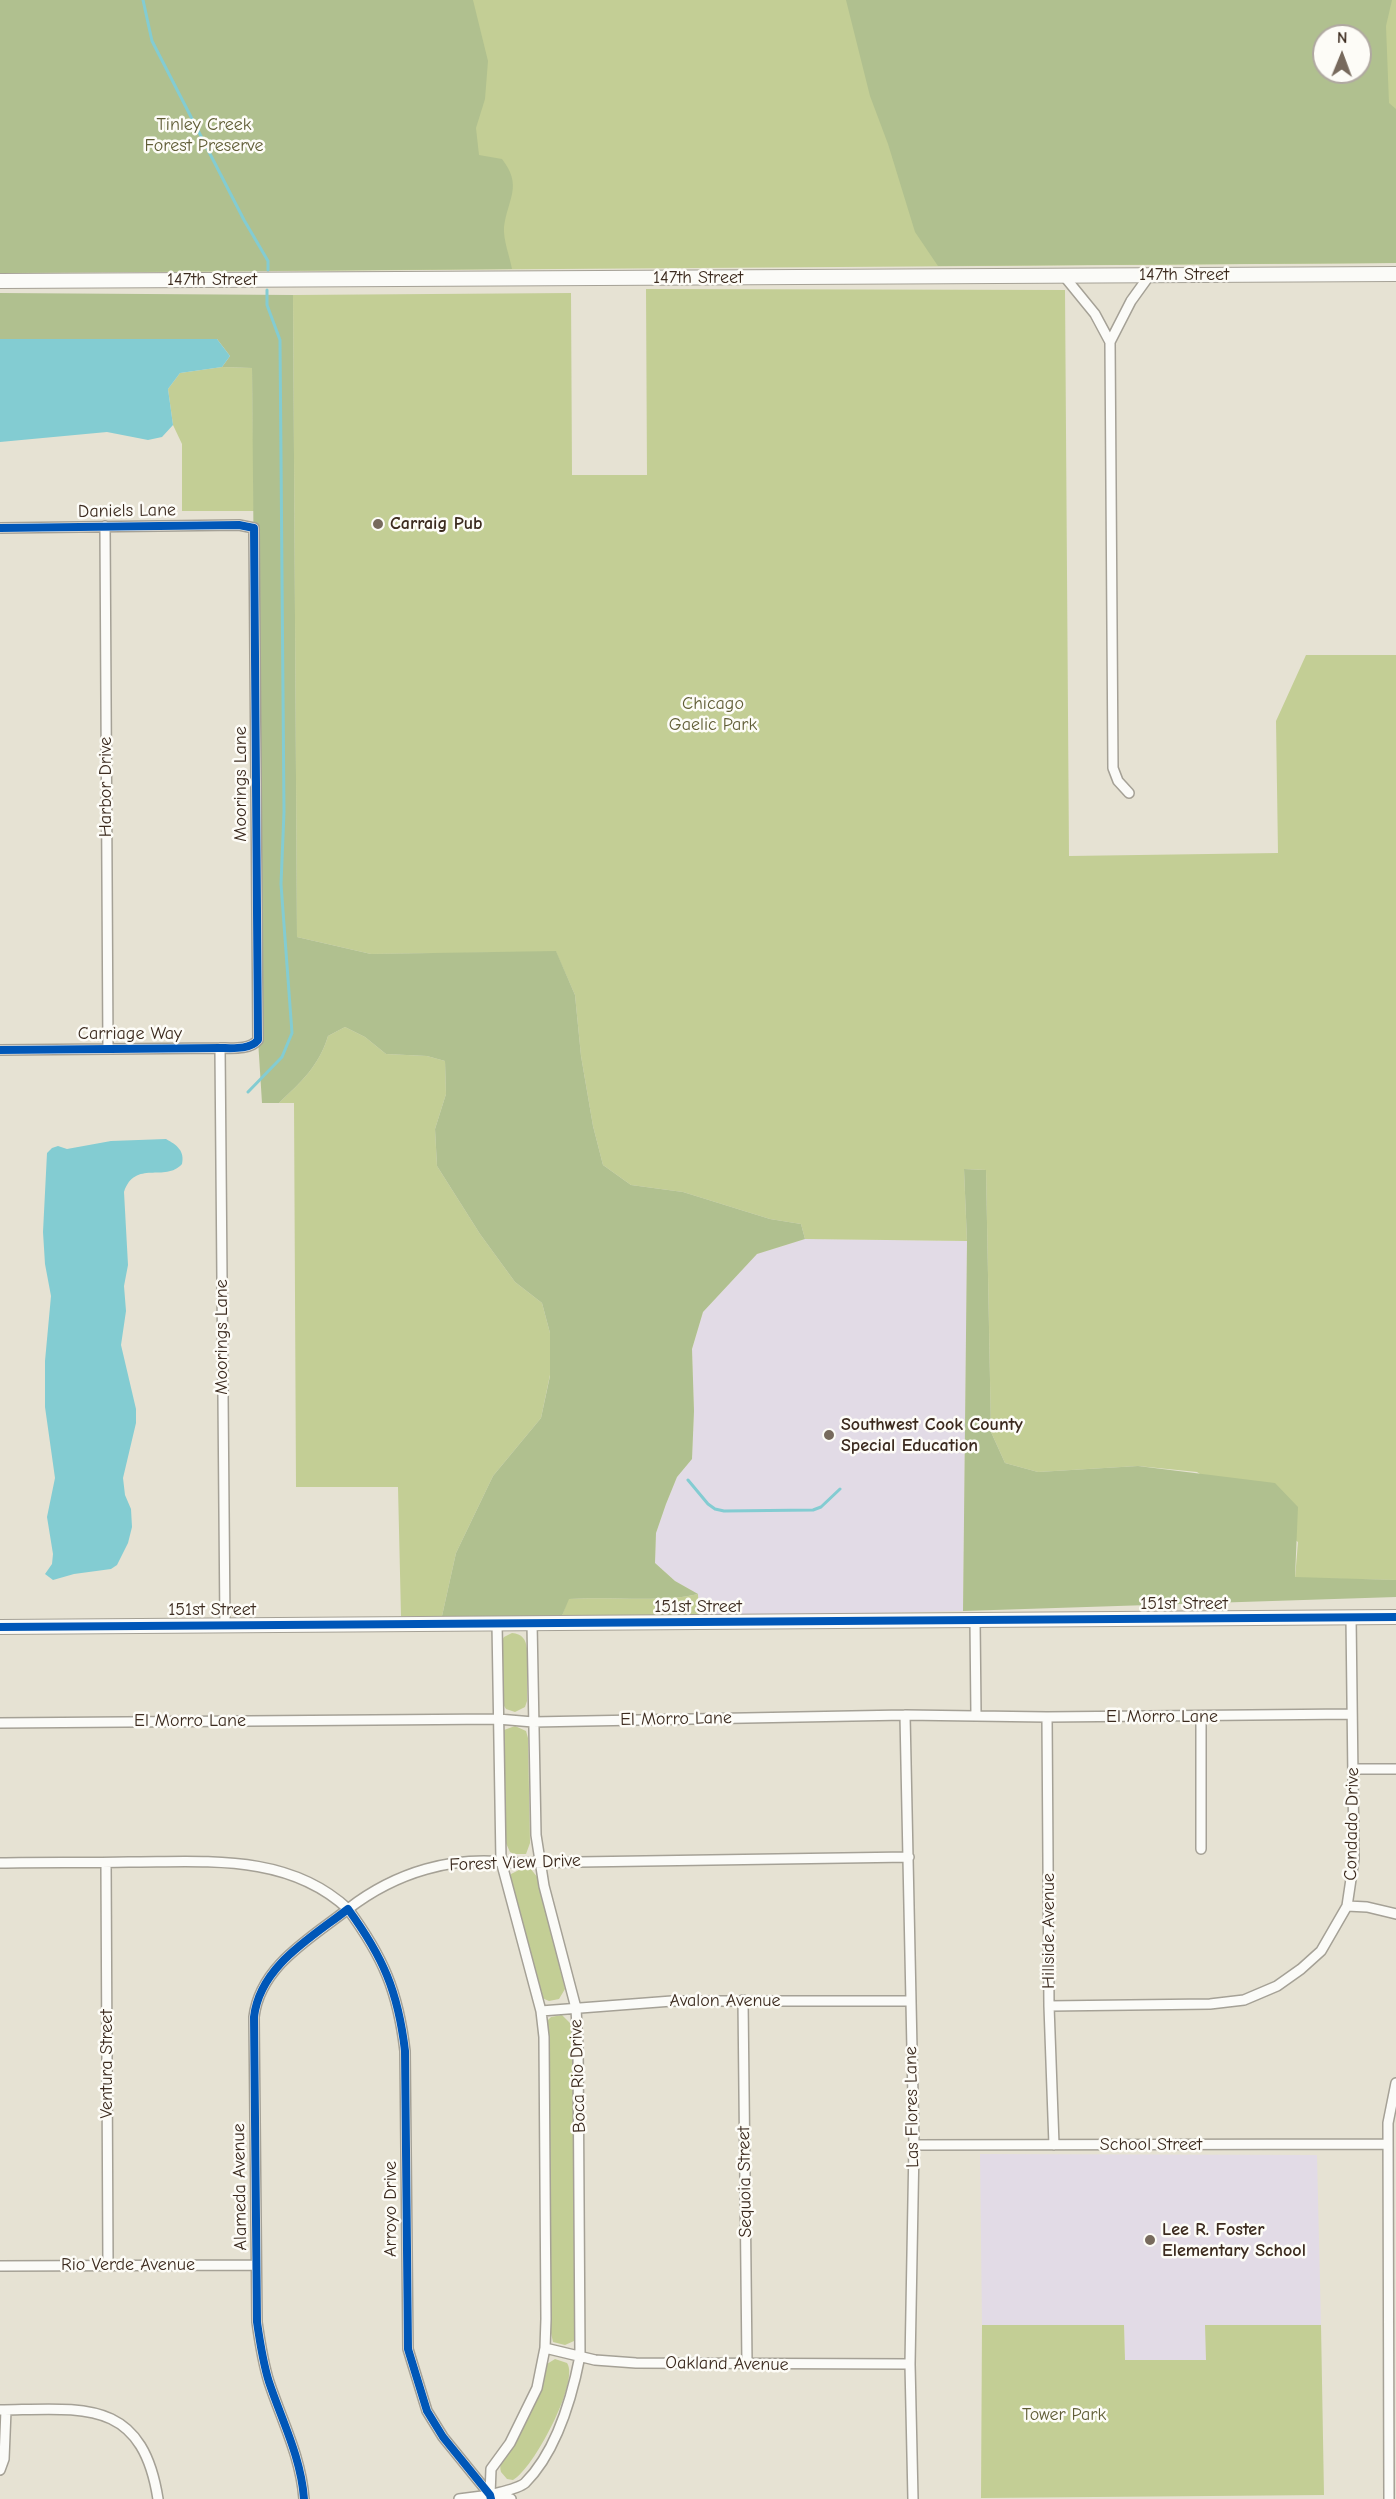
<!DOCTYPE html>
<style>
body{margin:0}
#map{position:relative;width:1396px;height:2499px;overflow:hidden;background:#e6e2d3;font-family:"Comic Neue",sans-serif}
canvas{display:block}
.north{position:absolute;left:1312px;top:24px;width:60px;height:60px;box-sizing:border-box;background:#fdfcf7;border:2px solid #afa8a0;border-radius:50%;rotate:1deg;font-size:16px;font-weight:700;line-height:24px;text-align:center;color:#3b2a1e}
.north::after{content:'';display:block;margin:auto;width:21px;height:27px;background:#776a5d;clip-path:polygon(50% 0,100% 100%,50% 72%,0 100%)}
</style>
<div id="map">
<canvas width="1396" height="2499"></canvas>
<div class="north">N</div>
</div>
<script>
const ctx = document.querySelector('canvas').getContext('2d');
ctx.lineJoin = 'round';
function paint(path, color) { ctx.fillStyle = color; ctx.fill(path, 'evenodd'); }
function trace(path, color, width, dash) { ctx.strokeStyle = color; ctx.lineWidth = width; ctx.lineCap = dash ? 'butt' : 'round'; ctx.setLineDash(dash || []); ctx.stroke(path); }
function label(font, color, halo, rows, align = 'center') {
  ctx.font = font + ' "Comic Neue",sans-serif'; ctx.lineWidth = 5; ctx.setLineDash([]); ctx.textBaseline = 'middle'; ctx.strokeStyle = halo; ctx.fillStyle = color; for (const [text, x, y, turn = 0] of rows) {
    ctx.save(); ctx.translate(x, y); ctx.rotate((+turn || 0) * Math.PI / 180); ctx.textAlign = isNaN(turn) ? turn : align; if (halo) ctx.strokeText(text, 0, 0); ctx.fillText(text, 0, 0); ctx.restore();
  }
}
paint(new Path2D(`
 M805,1239L967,1241L963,1611L699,1617L698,1594L675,1581L655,1563L656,1533L666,1504L677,1477L692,1459L694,1411L692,1350L703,1312L757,1254Z
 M980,2154L1317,2155L1321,2325H1206V2360H1125L1124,2325H982Z`), '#e2dbe6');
paint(new Path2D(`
 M0,0H1396V263L0,273ZM1324,36H1360V72H1324Z
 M646,289L1065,290L1069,856L1278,853L1276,721L1306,655H1396V1580L1295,1578L1298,1542L1197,1472L1138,1466L1038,1472L1005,1463L991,1432L986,1170L964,1169L967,1241L805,1239L801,1224L770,1219L683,1192L631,1185L603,1165L593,1126L581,1056L575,995L556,952L371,954L297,937L293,295L571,293L572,475H647Z
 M222,367L252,368L254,511H182V444L173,425L168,389L180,373Z
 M345,1027L365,1037L386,1054L427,1056L445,1061L446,1094L435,1129L437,1166L480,1234L515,1282L542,1303L550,1333V1375L541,1418L493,1476L456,1553L442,1616H401L398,1487H296L294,1103H279C301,1082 319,1066 328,1036Z
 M698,1594L699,1617L562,1616L568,1599C608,1596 662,1603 698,1594Z
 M512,1633C522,1634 526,1639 527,1649V1701L525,1707L515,1712L506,1709L501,1701V1642L504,1637Z
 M515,1726L526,1731L528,1738L530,1843L526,1854H514L510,1852L505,1841L502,1734L504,1730Z
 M523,1868H530L538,1878L565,1989L559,1999L549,2001L542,1998L511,1881V1874Z
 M562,2015L571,2024L574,2069L575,2337L574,2341L565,2345L553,2342L551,2333L547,2021L551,2017Z
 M982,2325H1124L1125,2360H1206L1205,2325H1321L1324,2495L981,2498Z
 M555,2359L567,2363C580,2381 533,2470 513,2480L507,2479L501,2472C497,2456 514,2443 521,2431C533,2410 541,2387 547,2364Z`), '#c3ce95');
paint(new Path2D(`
 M0,0H473L488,61L485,99L476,128L479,155L502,159C523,186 508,198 504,227C503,240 510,257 512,269L0,273Z
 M846,0H1392L1386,26L1389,103L1396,109V263L938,266L915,232L888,144L870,96ZM1324,36H1360V72H1324Z
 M0,293L293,295L297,937L371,954L556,951L575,995L581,1056L593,1126L603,1165L631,1185L683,1192L770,1219L801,1224L805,1239L757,1254L703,1312L692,1349L694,1411L692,1459L677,1477L666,1504L656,1533L655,1563L675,1581L698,1594C662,1603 608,1596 569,1599L562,1616H442L456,1553L493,1476L541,1418L550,1376V1333L542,1303L515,1282L480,1234L437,1166L435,1129L446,1094L445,1061L427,1056L386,1054L365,1037L345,1027L328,1036C319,1066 301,1082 279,1103H262L258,1040L252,368L222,367L230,356L217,339H0Z
 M964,1169L986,1170L991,1432L1005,1463L1038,1472L1138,1466L1275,1483L1298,1507L1295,1577L1396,1580V1597L963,1611L967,1241Z`), '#b0c08f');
paint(new Path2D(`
 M0,339H217L230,356L222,367L180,373L168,389L173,425L162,437L148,440L107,432L0,442Z
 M166,1139C177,1145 185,1151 182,1164C165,1183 135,1159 124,1192L128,1265L124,1286L126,1311L121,1345L136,1409V1423L123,1478L125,1495L131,1509L132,1527L128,1543L117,1565L111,1569L74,1574L53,1580L45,1574L52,1564L53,1554L47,1517L55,1478L45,1407V1361L51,1296L45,1264L43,1232L47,1153L52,1148L58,1146L67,1149L111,1141Z`), '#83ccd2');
trace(new Path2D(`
 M143,0L152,41L244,220L268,261V270
 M248,1092L282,1057L292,1033L281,884L284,812L280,340L267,305V290
 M688,1480L708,1504L715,1509L724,1511L813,1510L821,1507L840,1489`), '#83ccd2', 3);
const street = new Path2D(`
 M1064,276L1095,314L1110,342
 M105,526L108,1049
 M0,528L239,525L254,528L258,1040C250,1050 232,1048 220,1048L0,1050
 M1129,793L1118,781L1113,768L1110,342L1131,301L1149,276
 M220,1048L225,1625
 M975,1620L976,1715
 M905,1715L914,2145L910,2364L913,2499
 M1047,1717L1049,2006L1054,2145
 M1201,1717V1849
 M0,1723L498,1719L533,1722L905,1715L1047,1717L1352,1714
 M1354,1769H1396
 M0,1863C43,1862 86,1863 129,1862C205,1862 288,1853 348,1909C396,1872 453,1855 513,1863L909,1857
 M106,1863L108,2265
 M1347,1906L1367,1907L1396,1914
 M743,2000L747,2364
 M1049,2006L1210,2004L1244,2000L1277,1986L1301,1969L1321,1951L1347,1906L1354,1859L1351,1617
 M541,2011L672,2001H910
 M914,2145L1388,2144
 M0,2266L256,2265
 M545,2348L595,2360L636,2363L910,2364
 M0,2410C82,2409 142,2397 158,2499
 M0,2470L4,2459L6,2410
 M490,2495C500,2492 518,2489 525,2483C556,2452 572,2397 580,2356L578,2047L576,2008L544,1886L536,1835L532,1623
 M493,2495L511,2499
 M304,2499C301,2457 282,2421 269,2382C263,2363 260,2343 257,2322L254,2017C260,1966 311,1938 348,1909C383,1957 398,1991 405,2051L408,2349L427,2411L443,2437L490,2495L491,2499
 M459,2499L490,2495L491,2469L510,2443L537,2388L545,2348L546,2319L544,2037L541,2011L501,1861L497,1623
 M1389,2499L1388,2123L1396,2083`);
const secondary = new Path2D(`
 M0,281L1396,274
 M0,1627L1396,1617`);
trace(street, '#a5a196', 12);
trace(secondary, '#a5a196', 16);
trace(street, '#fbfbf8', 9);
trace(secondary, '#fbfbf8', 14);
trace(new Path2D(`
 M0,528L239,525L254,528L258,1040C250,1050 232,1048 220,1048L0,1050
 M0,1627L1396,1617
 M304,2499C301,2457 282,2421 269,2382C263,2363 260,2343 257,2322L254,2017C260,1966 311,1938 348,1909C383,1957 398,1991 405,2051L408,2349L427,2411L443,2437L490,2495L491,2499`), '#0057b8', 8);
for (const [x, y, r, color] of [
 [378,524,6,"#776a5d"],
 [829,1435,6,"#776a5d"],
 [1150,2240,6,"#776a5d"]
]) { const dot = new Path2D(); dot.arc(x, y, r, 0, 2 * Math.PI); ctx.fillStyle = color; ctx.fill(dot); trace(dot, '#fdfcf7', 2); }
label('18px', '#605d36', '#fdfcf7', [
 ["Tinley Creek",204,125],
 ["Forest Preserve",204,146],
 ["Chicago",713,704],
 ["Gaelic Park",713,725],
 ["Tower Park",1064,2415]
]);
label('18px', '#3b2a1e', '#fdfcf7', [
 ["147th Street",1184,275],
 ["147th Street",698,278],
 ["147th Street",212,280],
 ["Daniels Lane",127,511,-1],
 ["Moorings Lane",241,784,-90],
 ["Harbor Drive",106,787,-90],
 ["Carriage Way",130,1034],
 ["Moorings Lane",222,1337,-90],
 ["151st Street",1184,1604],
 ["151st Street",698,1607],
 ["151st Street",212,1610],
 ["El Morro Lane",1162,1717],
 ["El Morro Lane",676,1719,-1],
 ["El Morro Lane",190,1721],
 ["Condado Drive",1352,1824,-89],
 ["Forest View Drive",515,1863,-2],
 ["Hillside Avenue",1049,1931,-90],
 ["Avalon Avenue",725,2001],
 ["Ventura Street",107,2064,-90],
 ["Boca Rio Drive",578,2076,-92],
 ["Las Flores Lane",912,2107,-91],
 ["School Street",1151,2145],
 ["Sequoia Street",745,2182,-91],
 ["Alameda Avenue",240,2187,-91],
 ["Arroyo Drive",391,2209,-90],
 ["Rio Verde Avenue",128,2265],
 ["Oakland Avenue",727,2364,1]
]);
label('bold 18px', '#3b2a1e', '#fdfcf7', [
 ["Carraig Pub",390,524],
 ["Southwest Cook County",841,1425],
 ["Special Education",841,1446],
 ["Lee R. Foster",1162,2230],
 ["Elementary School",1162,2251]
], 'left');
</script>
